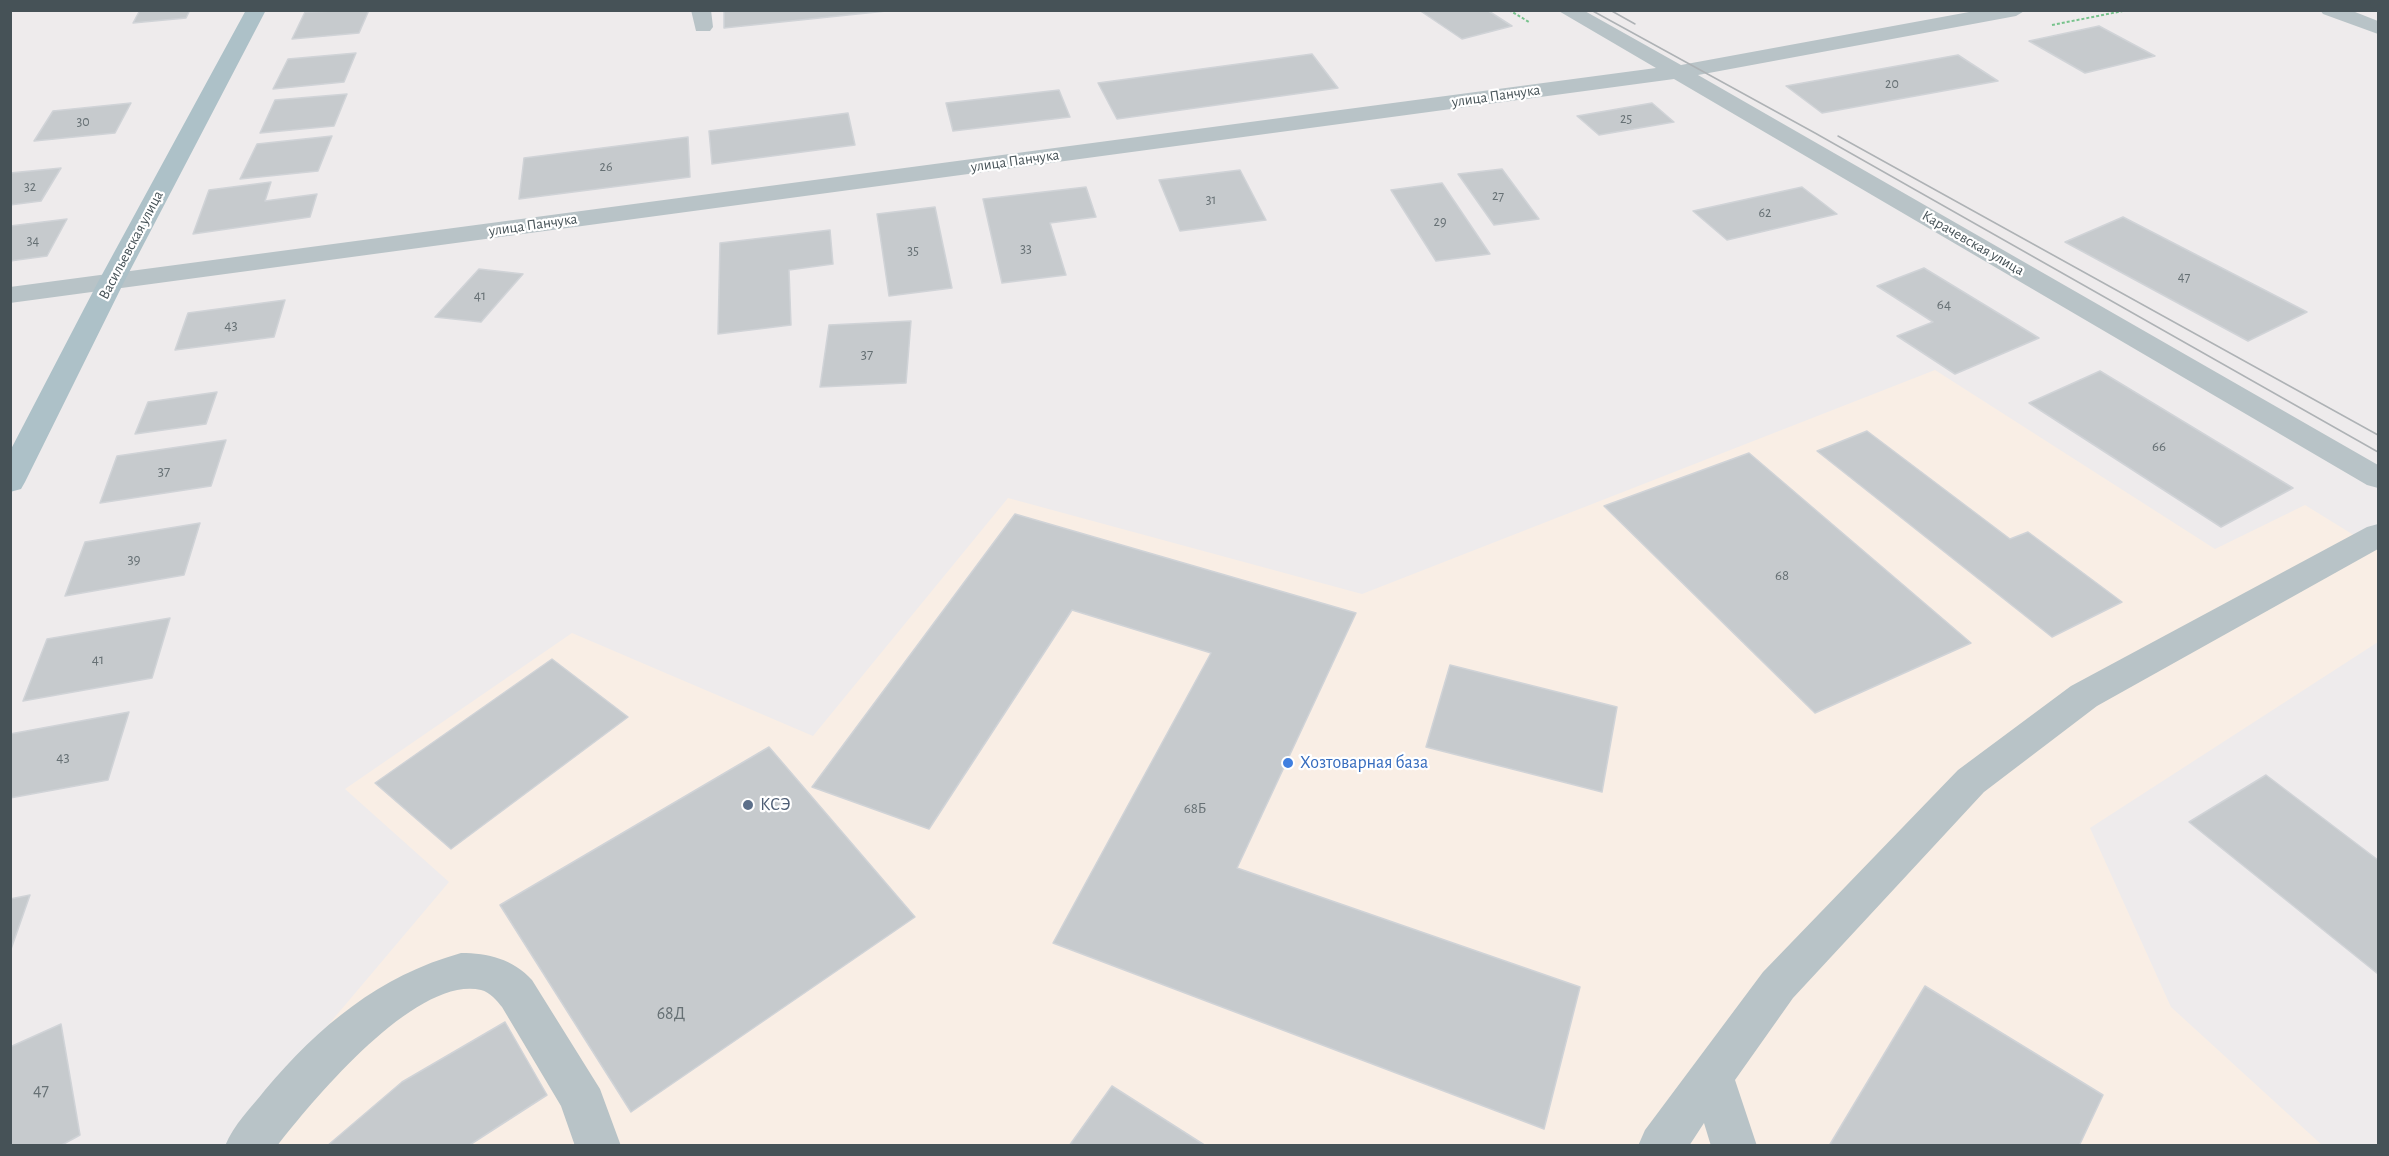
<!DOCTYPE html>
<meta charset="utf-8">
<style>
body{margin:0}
#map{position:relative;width:2389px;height:1156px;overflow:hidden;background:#eeebec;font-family:"Alegreya Sans",sans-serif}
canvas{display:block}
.frame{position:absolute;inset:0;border:12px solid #465257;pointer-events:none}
</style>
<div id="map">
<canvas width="2389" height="1156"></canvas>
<div class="frame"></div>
</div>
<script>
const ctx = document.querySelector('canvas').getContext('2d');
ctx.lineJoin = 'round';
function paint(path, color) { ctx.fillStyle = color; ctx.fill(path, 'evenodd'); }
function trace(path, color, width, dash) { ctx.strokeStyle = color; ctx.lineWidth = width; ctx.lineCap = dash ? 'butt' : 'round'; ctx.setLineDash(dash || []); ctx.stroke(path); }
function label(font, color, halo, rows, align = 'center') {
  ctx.font = font + ' "Alegreya Sans",sans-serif'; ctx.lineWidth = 4.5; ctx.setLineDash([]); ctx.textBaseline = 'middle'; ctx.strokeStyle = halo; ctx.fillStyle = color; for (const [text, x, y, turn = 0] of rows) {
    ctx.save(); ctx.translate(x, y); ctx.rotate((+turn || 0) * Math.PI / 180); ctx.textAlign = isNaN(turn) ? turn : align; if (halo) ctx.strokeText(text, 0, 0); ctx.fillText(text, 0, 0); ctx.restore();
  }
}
paint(new Path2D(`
 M1935,370L2215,549L2305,505L2378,550V642L2090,828L2171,1007L2322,1145L226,1146L449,882L345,789L572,633L813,736L1008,498L1362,594Z`), '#f9eee5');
const building = new Path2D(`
 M140,10H190L186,18L133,23Z
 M369,10L359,33L292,39L305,12Z
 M724,10H896L724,28Z
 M1419,10H1487L1512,26L1462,39Z
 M2099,26L2155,56L2085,73L2029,41Z
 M356,53L344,82L273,89L288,59Z
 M1312,54L1338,88L1117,119L1098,83Z
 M1958,55L1998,81L1822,113L1786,86Z
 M1059,90L1070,117L953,131L946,103Z
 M347,94L334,126L260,133L275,100Z
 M131,103L115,133L34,141L53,111Z
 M1652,103L1674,122L1599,135L1577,116Z
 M848,113L855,145L712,164L709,131Z
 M332,136L318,171L240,179L257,144Z
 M688,137L690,177L519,199L524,158Z
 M61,168L41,201L10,205V173Z
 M1502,169L1539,219L1494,225L1458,174Z
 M1240,170L1266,220L1180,231L1159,180Z
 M271,182L265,201L317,194L310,217L193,234L209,190Z
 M1442,183L1490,254L1436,261L1391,190Z
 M1086,187L1096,217L1050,223L1066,275L1002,283L983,199Z
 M1802,187L1837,214L1727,240L1693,211Z
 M935,207L952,288L889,296L877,214Z
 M2123,217L2307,312L2248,341L2065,242Z
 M67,219L47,256L10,261V226Z
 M830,230L833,264L789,270L791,325L718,334L720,243Z
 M1924,268L2039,338L1955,374L1897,336L1933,322L1877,286Z
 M479,269L523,274L481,322L435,317Z
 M285,300L274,337L175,350L188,313Z
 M911,321L906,383L820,387L829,325Z
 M2100,371L2293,488L2221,527L2029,403Z
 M217,392L206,424L135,434L148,402Z
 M1867,431L2010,539L2028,532L2122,602L2052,637L1817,451Z
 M226,440L211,486L100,503L117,456Z
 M1749,453L1971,643L1815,713L1604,506Z
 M1015,514L1356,613L1237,868L1580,987L1544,1129L1053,943L1211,653L1072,610L929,829L812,787Z
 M200,523L184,575L65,596L85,542Z
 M170,618L152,678L23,701L47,639Z
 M552,659L628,717L451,849L375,783Z
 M1450,665L1617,707L1602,792L1426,747Z
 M129,712L108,780L10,798V734Z
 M769,747L915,917L631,1112L500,905Z
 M2266,775L2378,860V974L2189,822Z
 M30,895L10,952V899Z
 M1925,986L2103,1095L2079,1146H1829Z
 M505,1022L547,1095L468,1146H327L402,1082Z
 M61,1024L80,1135L60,1146H10V1047Z
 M1112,1086L1206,1146H1069Z`);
paint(building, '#c6cacd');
trace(building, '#d0d3d7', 1.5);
trace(new Path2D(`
 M1509,10L1529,22
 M2052,25L2128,10`), '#78c38d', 2, [3, 2]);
paint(new Path2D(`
 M691,10H711L713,27L710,31H696Z
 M1557,10H1583L1681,65L1980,10H2026L2016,16L1698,75L2378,465V488L2367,485L1674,79L10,303V287L1656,68Z
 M2320,10H2350L2378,21V34L2323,14Z
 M2378,524V549L2097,706L1984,792L1793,998L1735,1080L1757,1146H1711L1704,1123L1689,1146H1638L1645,1130L1763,972L1958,770L2071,686L2367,527Z
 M461,953C488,953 513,959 532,980L600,1089L621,1146H575L561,1106L502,1007C497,1001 490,992 481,990C416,975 313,1100 277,1146H225C234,1124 251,1108 265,1090C319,1026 379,976 461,953Z`), '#b8c3c7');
paint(new Path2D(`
 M246,10H266L124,282L25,482L21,489L10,492V451L98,282Z`), '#adc1c8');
trace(new Path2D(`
 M1591,10L1815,133L2378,452
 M1610,10L1635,24
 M1838,136L2378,435`), '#aeb2b5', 1.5);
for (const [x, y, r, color] of [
 [1288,763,6,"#3f7fe0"],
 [748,805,6,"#5c6f8a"]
]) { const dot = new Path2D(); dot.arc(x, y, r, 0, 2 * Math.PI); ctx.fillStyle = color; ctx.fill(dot); trace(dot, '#fff', 2); }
label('14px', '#667074', null, [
 ["20",1892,84],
 ["25",1626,119],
 ["30",83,122],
 ["26",606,167],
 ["32",30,187],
 ["27",1498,196],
 ["31",1211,200],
 ["62",1765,213],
 ["29",1440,222],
 ["34",33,241],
 ["33",1026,249],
 ["35",913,251],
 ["47",2184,277]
]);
label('15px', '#465257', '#fff', [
 ["улица Панчука",1496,96,-8],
 ["улица Панчука",1015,161,-8],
 ["улица Панчука",533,225,-8],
 ["Карачевская улица",1973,243,30],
 ["Васильевская улица",131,245,-62]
]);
label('15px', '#667074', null, [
 ["41",480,295],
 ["64",1944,304],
 ["43",231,325],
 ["37",867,354],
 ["66",2159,446],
 ["37",164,471],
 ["39",134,559],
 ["68",1782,575],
 ["41",98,659],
 ["43",63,757],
 ["68Б",1195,808]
]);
label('18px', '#366cbe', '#fff', [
 ["Хозтоварная база",1300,763]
], 'left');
label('18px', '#4e5e75', '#fff', [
 ["КСЭ",760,805]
], 'left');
label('18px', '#667074', null, [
 ["68Д",671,1014],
 ["47",41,1091]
]);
</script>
